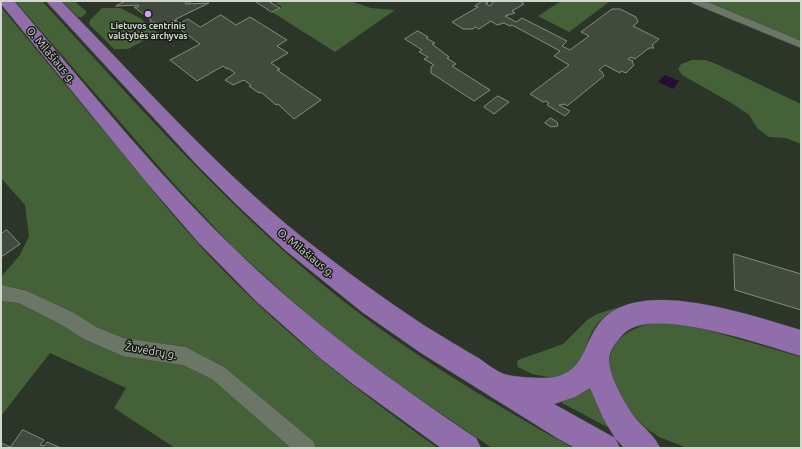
<!DOCTYPE html>
<meta charset="utf-8">
<style>
body{margin:0}
#map{position:relative;width:802px;height:449px;overflow:hidden;background:#2b3528;font-family:Ubuntu,sans-serif}
canvas{display:block}
.frame{position:absolute;inset:0;border:2px solid #d2d8d0;pointer-events:none}
</style>
<div id="map">
<canvas width="802" height="449"></canvas>
<div class="frame"></div>
</div>
<script>
const ctx = document.querySelector('canvas').getContext('2d');
ctx.lineJoin = 'round';
function paint(path, color) { ctx.fillStyle = color; ctx.fill(path, 'evenodd'); }
function trace(path, color, width, dash) { ctx.strokeStyle = color; ctx.lineWidth = width; ctx.lineCap = dash ? 'butt' : 'round'; ctx.setLineDash(dash || []); ctx.stroke(path); }
function label(font, color, halo, rows, align = 'center') {
  ctx.font = font + ' Ubuntu,sans-serif'; ctx.lineWidth = 3; ctx.setLineDash([]); ctx.textBaseline = 'middle'; ctx.strokeStyle = halo; ctx.fillStyle = color; for (const [text, x, y, turn = 0] of rows) {
    ctx.save(); ctx.translate(x, y); ctx.rotate((+turn || 0) * Math.PI / 180); ctx.textAlign = isNaN(turn) ? turn : align; if (halo) ctx.strokeText(text, 0, 0); ctx.fillText(text, 0, 0); ctx.restore();
  }
}
paint(new Path2D(`
 M15,1H42C131,98 219,198 321,283C398,347 485,399 573,448H492L399,385L322,328L232,246L173,183Z
 M62,1H74L86,11V13L82,17H78Z
 M273,1H350L371,8L395,10L335,52L272,12L282,7Z
 M561,1H606L609,2L569,32L538,16Z
 M701,1H801V43Z
 M1,7C42,56 82,105 123,154C154,192 185,231 219,266C286,335 359,392 438,448H175L114,408L126,388L50,353L1,416V277L20,255L29,236L25,205L1,178Z
 M102,8H120L140,18L158,33L128,49H114L89,24L90,20Z
 M692,60H706L721,66L801,104V144L786,138L769,137L758,129L749,115L733,104L682,75L678,69L681,64Z
 M619,307C587,325 591,338 578,369L549,382L548,377L532,374L518,367L517,363L518,360L563,344L587,320L597,314Z
 M659,322L690,325L801,357V448H687L659,437L646,428L635,417L628,420C624,409 609,376 609,367C609,337 634,326 659,322Z
 M590,381L611,429L562,403L563,399Z`), '#446137');
paint(new Path2D(`
 M665,75L679,81L673,89L658,82Z`), '#260d36');
const building = new Path2D(`
 M126,1H190L191,2H186L185,4L209,3L176,19L175,22L159,26L154,22H150L151,20L134,7H138L139,5L116,6Z
 M255,1H268L280,8L272,12Z
 M483,1L488,3L486,4L489,6L493,3L492,1H523L522,3L524,4L512,11L515,13L505,16L516,22L522,18L567,41L562,46L570,50L589,36L581,32L612,9H620L636,17L638,22L633,26L659,39L652,45L654,48H649L635,59L631,57L628,59L633,61L632,62L634,65L626,73L621,71L620,73L605,65L599,70L602,72L604,76L567,106L565,104L559,105L570,111L565,116L547,105L549,103L545,101L543,102L530,94L569,65L554,56L560,51L512,25L510,26L504,23L497,25L491,21L479,29L475,27L473,29H463L452,22L478,7L475,6Z
 M221,15L236,25L250,17L287,40L277,46L288,53L271,63L280,69L277,70L321,100L294,119L278,104L276,105L261,92L259,93L249,86L251,85L244,80L233,85L225,80L235,73L228,68L227,69L223,66L197,81L170,60L200,44L170,22L176,20L180,23L188,19L200,27Z
 M418,31L428,37L426,38L435,43L432,44L449,57L447,58L456,64L452,66L490,90L474,101L431,73V67L434,65L424,59L428,57L419,52L422,50L405,39Z
 M498,96L509,102L494,114L484,107Z
 M551,118L557,122L558,126L551,127L545,123Z
 M7,230L20,244L1,257V234Z
 M734,254L801,274V310L735,290Z
 M23,430L44,440L40,445L44,446L47,442L61,448H1V443L10,447Z`);
paint(building, '#414b3d');
trace(building, '#838e7e', 1);
const minor = new Path2D(`
 M691,1H705L801,41V48L692,3Z
 M1,285L27,291L74,313L96,327L123,338L185,347L191,350L224,367L313,441L316,448H291L212,379L183,365L123,356L84,339L62,325L19,303L1,301Z`);
const primary = new Path2D(`
 M1,1H14C88,88 160,178 243,257C314,325 394,383 476,438L481,448H441L353,384L320,358L257,302L198,242L147,183L1,4Z
 M46,1H61C139,80 215,167 302,237C341,268 383,298 425,326C443,337 461,348 480,359C487,364 496,371 504,374C513,377 534,378 545,378C593,376 579,332 613,311C659,283 752,316 801,330V356C765,345 663,310 630,329C626,331 622,335 619,339C614,345 609,352 609,360C609,377 627,408 637,420C646,430 654,435 660,448H624L615,438L620,448H575L557,438L421,353L362,312L285,250L237,205L197,165ZM590,388L603,418L615,438L554,404L575,397Z`);
trace(minor, '#495146', 1);
trace(primary, '#495146', 1);
paint(minor, '#6b7667');
paint(primary, '#916eab');
for (const [x, y, r, color] of [
 [148,14,4,"#d39cfc"]
]) { const dot = new Path2D(); dot.arc(x, y, r, 0, 2 * Math.PI); ctx.fillStyle = color; ctx.fill(dot); trace(dot, '#171b15', 1.5); }
label('bold 9px', '#d2d8d0', '#171b15', [
 ["Lietuvos centrinis",148,26],
 ["valstybės archyvas",148,36]
]);
label('11px', '#d2d8d0', '#171b15', [
 ["O. Milašiaus g.",51,55,50],
 ["O. Milašiaus g.",306,253,39],
 ["Žuvėdrų g.",151,351,10]
]);
</script>
